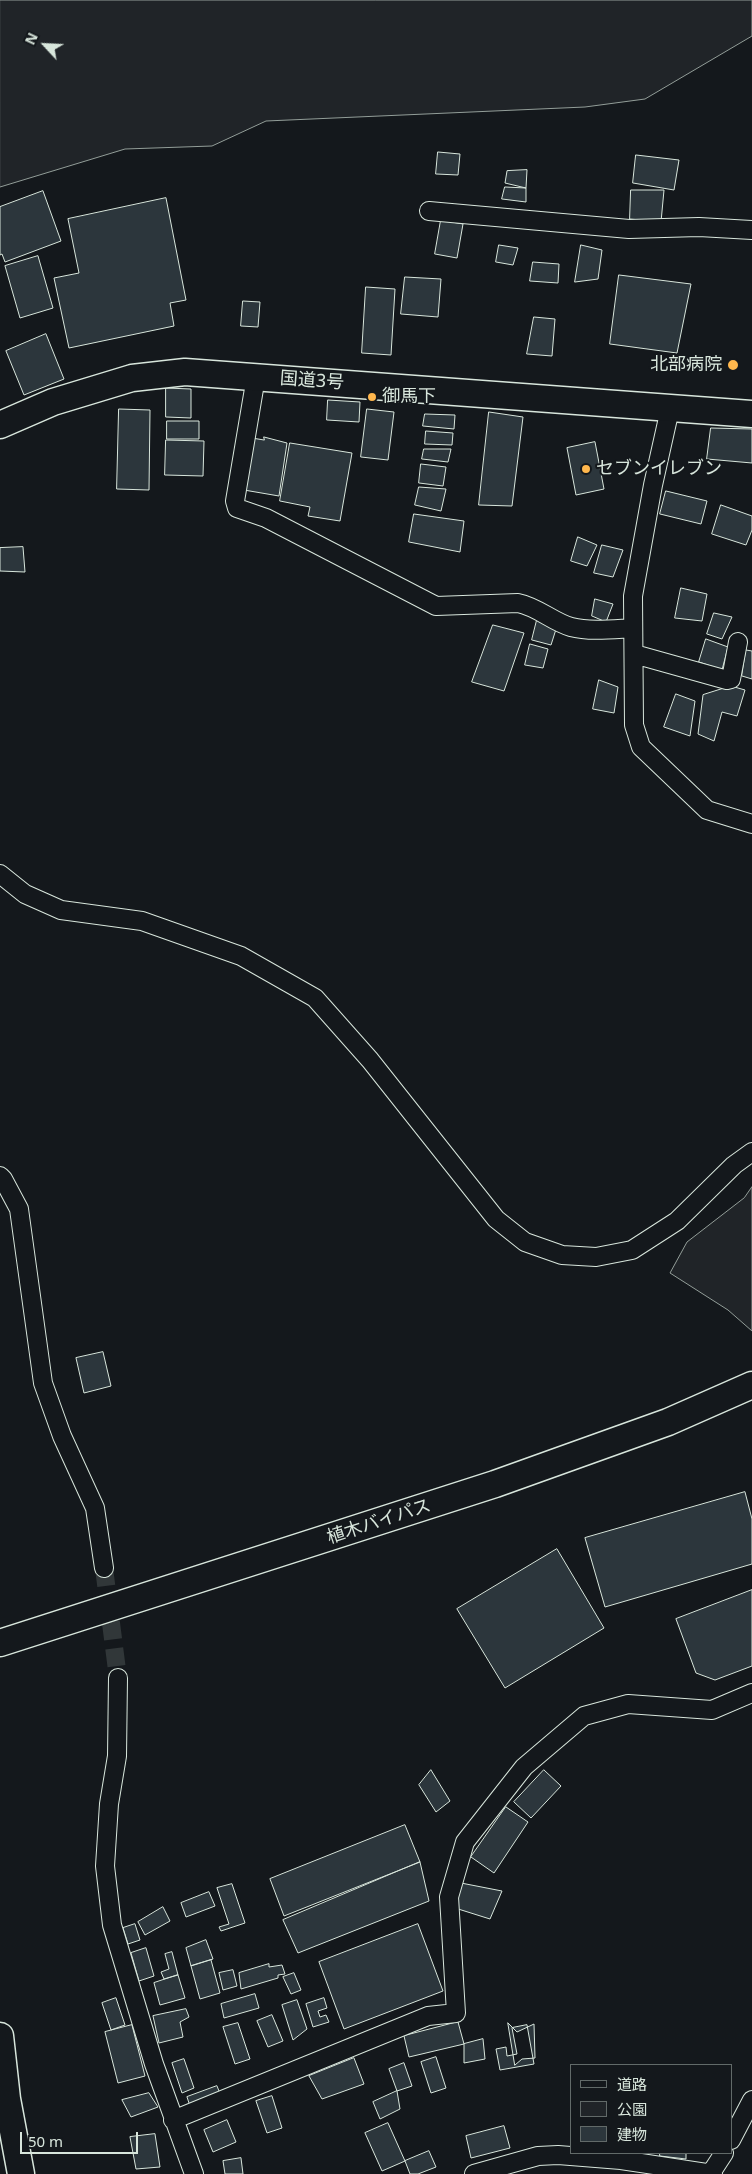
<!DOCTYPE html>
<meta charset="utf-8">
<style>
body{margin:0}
#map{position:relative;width:752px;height:2174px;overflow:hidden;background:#14181c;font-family:"Noto Sans","Noto Sans JP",sans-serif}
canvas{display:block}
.legend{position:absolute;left:570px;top:2064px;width:162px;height:90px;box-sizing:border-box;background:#14181c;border:1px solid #626a69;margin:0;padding:6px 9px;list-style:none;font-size:15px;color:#d8e6dc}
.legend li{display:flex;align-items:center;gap:10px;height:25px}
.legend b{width:25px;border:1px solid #626a69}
.north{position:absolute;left:20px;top:20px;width:50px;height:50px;-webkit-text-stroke:4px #14181c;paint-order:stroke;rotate:295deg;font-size:14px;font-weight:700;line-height:20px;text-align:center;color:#d8e6dc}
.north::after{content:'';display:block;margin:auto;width:18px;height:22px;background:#d8e6dc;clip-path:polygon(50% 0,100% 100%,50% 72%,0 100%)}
.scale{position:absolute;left:20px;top:2132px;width:118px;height:22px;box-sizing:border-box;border:2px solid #d8e6dc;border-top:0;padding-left:6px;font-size:15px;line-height:18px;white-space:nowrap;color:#d8e6dc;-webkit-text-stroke:4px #14181c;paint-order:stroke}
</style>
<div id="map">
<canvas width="752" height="2174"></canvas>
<ul class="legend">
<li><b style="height:6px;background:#14181c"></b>道路</li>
<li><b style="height:14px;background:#202428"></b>公園</li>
<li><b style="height:14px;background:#2c363c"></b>建物</li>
</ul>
<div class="north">N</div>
<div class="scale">50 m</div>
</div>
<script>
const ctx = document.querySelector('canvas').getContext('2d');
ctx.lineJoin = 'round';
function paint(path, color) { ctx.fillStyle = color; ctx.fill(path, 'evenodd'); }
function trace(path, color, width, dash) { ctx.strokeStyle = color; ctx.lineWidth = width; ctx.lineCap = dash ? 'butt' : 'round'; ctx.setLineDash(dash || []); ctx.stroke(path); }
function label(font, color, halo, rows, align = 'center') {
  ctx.font = font + ' "Noto Sans","Noto Sans JP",sans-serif'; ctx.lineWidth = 4; ctx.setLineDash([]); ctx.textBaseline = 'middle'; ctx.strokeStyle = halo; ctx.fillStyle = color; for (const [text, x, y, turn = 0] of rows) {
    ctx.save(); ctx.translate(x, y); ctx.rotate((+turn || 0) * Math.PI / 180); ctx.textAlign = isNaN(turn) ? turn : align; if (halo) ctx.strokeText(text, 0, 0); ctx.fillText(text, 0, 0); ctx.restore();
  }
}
const green = new Path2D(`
 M0,0H752V36L645,99L585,107L266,121L212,146L125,149L0,187Z
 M752,1187V1331L728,1310L670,1273L687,1242L744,1198Z`);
paint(green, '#202428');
trace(green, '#939e99', 1);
const building = new Path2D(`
 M438,152L460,154L458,175L436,174Z
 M636,155L679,160L674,190L633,183Z
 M527,170L526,188L505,183L507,171Z
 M505,187L526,188V202L502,199Z
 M631,190H664L661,222L630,219Z
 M43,191L61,241L5,262L2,254L0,255V207Z
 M166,198L186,300L170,303L174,326L69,348L54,278L79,273L68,219Z
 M441,220L463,224L457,258L435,254Z
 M499,245L518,248L513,265L496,262Z
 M581,245L602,250L598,279L575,282Z
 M38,256L53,308L20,318L5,266Z
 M533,262L559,264L558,283L530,281Z
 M619,275L691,284L677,353L610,344Z
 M405,277L441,279L438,317L401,314Z
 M366,287L395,289L391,355L362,353Z
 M243,301L260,302L258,327L241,326Z
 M534,317L555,319L552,356L527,354Z
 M46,334L64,379L24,395L6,351Z
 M166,388L191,389V418L166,417Z
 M328,400L360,402L359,422L327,420Z
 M119,409L150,410L149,490L117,489Z
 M367,409L394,412L388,460L361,457Z
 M489,412L523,417L512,506L479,505Z
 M425,414L455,415L454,429L423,426Z
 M167,421H199V439H167Z
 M711,428L752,429V463L707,459Z
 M426,431L453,433L452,445L425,444Z
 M264,437L287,443L279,496L244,490L252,438L264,440Z
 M166,440L204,441L203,476L165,475Z
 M595,442L604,489L576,495L567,448Z
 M290,443L352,453L340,521L308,516L310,507L280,501Z
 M424,449H451L448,462L422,459Z
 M421,464L446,467L443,486L419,483Z
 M419,487L446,489L441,511L415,505Z
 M666,491L707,501L701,524L660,514Z
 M721,505L752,516V530L746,545L712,534Z
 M414,514L464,521L460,552L409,542Z
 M578,537L597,545L587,566L571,561Z
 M602,545L623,550L613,577L594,573Z
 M23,547L25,572L0,571V548Z
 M681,588L707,594L702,621L675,618Z
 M595,599L613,604L606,622L592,616Z
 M714,613L732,617L722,639L707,634Z
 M537,620L557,626L551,645L532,640Z
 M493,625L524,633L504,691L472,682Z
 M706,639L728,647L722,670L699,662Z
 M530,644L548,649L543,668L525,665Z
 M746,650L752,651V679L742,676Z
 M599,680L618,687L614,713L593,709Z
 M731,686L745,690L737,716L722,712L714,741L698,734L703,695Z
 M676,694L695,701L690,736L664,727Z
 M103,1352L111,1386L84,1393L76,1358Z
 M745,1492L752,1519V1564L605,1607L585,1538Z
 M557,1549L604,1628L505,1688L457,1609Z
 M752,1590V1666L715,1680L696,1673L676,1619Z
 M431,1770L450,1801L436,1812L419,1785Z
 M544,1770L561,1786L531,1818L514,1802Z
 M506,1807L528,1822L494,1873L471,1857Z
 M405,1825L420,1862L284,1916L270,1879Z
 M420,1862L429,1901L298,1953L283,1920Z
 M461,1883L502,1891L490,1919L455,1908Z
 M232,1884L245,1923L221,1931L219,1927L229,1924L217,1888Z
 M209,1892L215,1906L186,1917L181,1903Z
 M163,1907L170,1921L145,1935L138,1922Z
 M135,1924L140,1940L128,1944L123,1928Z
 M418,1924L443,1991L344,2029L319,1962Z
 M206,1940L213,1959L191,1966L186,1948Z
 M146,1948L154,1976L139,1981L131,1953Z
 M172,1952L178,1975L164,1979L161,1972L169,1969L165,1954Z
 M211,1960L220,1993L200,1999L191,1966Z
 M269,1964V1967L282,1965L285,1974L278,1975V1978L241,1989L239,1973Z
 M233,1970L237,1986L223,1990L219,1973Z
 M294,1973L301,1990L291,1994L283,1977Z
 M178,1975L185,1998L160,2005L154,1983Z
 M255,1994L259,2008L224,2018L221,2004Z
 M116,1998L125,2025L111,2030L102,2003Z
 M324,1998L327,2008L318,2011L320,2017L326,2015L329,2022L313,2027L306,2004Z
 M297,2000L307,2029L293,2040L282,2005Z
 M186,2009L189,2017L180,2022L183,2037L159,2043L153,2016Z
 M272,2015L283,2041L268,2047L257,2021Z
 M458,2022L464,2044L409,2057L404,2036Z
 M238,2023L250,2059L235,2064L223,2027Z
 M508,2023L517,2032L534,2024L535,2058L522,2059L515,2065Z
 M132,2025L145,2076L118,2083L105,2032Z
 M527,2025L534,2064L500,2070L496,2049L506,2047L507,2056L517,2054L512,2028Z
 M483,2039L485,2059L464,2063V2044Z
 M436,2057L446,2088L431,2093L421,2062Z
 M354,2058L364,2084L322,2099L309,2076Z
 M184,2059L194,2088L182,2093L172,2063Z
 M404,2063L412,2086L397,2091L389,2069Z
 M217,2086L223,2101L192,2112L187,2097Z
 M397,2091L400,2109L380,2119L373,2102Z
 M149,2093L158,2107L131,2117L122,2100Z
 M272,2096L282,2128L267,2133L256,2101Z
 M227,2120L236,2142L213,2152L204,2130Z
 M388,2123L405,2161L382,2171L365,2133Z
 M504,2126L510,2148L471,2158L466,2136Z
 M155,2134L160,2167L136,2169L130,2137Z
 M429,2151L436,2167L418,2174H410L405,2161Z
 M660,2153H686V2159L660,2156Z
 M241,2158L243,2174H225L223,2161Z`);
paint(building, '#2c363c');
trace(building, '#d8e6dc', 1);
trace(new Path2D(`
 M104,1568L118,1678`), '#313739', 18, [18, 9]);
const minor = new Path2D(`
 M429,211L629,229L699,227L752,230
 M256,377L235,501L237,508L266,518L436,606L518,603C538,607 553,622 571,627C590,632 614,629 633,628
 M670,409L653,485L633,596L634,725L641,747L707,810L752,824
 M634,654L727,680L731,679L738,642
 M0,874L25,894L61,910L142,921L241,956L315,998L370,1060L496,1219L525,1242L562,1255L596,1257L632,1250L677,1221L734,1165L752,1152
 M0,1176L3,1179L19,1209L43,1383L62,1436L95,1508L104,1568
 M118,1678L117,1756L109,1804L105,1866L112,1925L154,2064L194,2174
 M173,2120L428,2016L456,2013L449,1897L465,1842L524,1767L584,1716L628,1704L712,1710L752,1693
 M731,2140L752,2100
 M711,2173L724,2153
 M474,2174L538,2156L558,2155L621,2160L713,2174`);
const highway = new Path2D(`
 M0,425L53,402L132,378L185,372L752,414
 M0,1643L495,1484L668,1422L752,1385
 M0,2036L7,2099L21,2174`);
trace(minor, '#d8e6dc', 20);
trace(highway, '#d8e6dc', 29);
trace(minor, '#14181c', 18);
trace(highway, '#14181c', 26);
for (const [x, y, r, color] of [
 [733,365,6,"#ffb74d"],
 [372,397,5,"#ffb74d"],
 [586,469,5,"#ffb74d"]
]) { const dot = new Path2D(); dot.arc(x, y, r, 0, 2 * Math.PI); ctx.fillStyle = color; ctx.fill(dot); trace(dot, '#14181c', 2); }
label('18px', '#d8e6dc', '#14181c', [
 ["北部病院",722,365,"right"],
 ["御馬下",382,397],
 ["セブンイレブン",596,469]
], 'left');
label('18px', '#d8e6dc', '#14181c', [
 ["国道3号",312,381,4],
 ["植木バイパス",379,1522,-18]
]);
</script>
